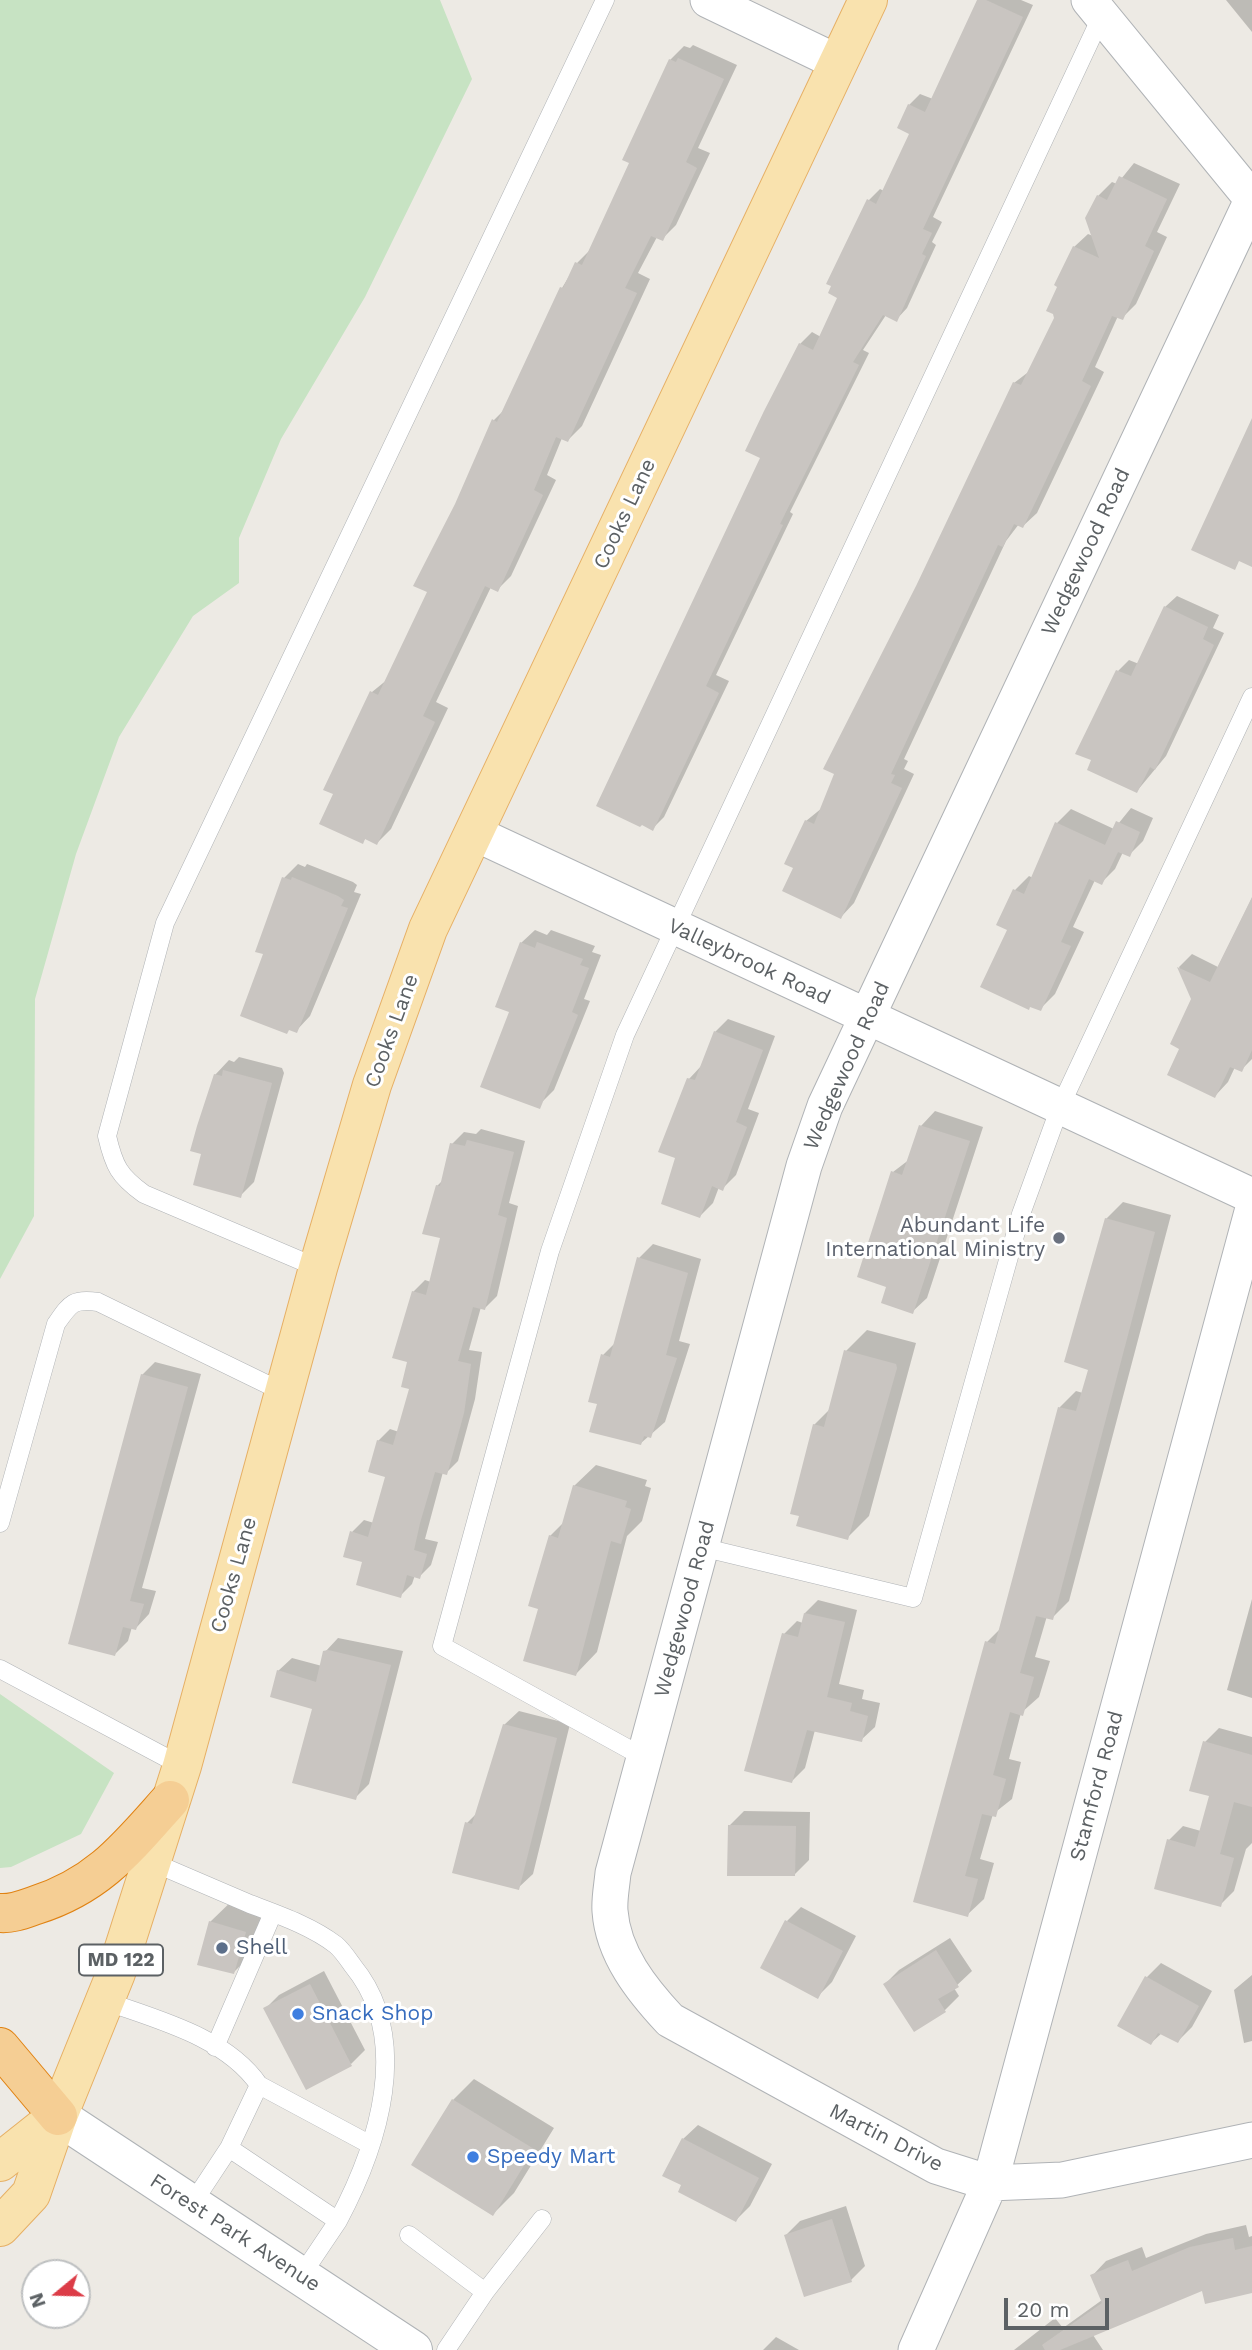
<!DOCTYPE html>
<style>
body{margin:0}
#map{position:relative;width:1252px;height:2350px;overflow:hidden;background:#edeae4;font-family:"Work Sans",sans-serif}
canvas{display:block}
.north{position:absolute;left:21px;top:2259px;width:70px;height:70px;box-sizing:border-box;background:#fff;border:2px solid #bec0c1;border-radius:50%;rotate:251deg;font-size:19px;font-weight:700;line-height:28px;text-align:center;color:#5c6164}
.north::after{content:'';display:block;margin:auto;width:24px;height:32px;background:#dc3c47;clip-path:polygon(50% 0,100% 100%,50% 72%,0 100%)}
.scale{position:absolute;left:1004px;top:2298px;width:105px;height:32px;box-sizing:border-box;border:4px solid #5c6164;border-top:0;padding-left:9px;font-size:21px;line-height:24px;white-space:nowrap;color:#5c6164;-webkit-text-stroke:5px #fff;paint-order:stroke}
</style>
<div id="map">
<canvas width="1252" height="2350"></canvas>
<div class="north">N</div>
<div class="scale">20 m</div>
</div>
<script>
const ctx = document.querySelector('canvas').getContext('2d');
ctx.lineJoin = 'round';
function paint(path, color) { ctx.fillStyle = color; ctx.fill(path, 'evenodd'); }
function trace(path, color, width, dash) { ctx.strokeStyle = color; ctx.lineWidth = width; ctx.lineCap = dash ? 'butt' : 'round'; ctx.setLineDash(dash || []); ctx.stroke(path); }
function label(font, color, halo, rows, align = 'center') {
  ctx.font = font + ' "Work Sans",sans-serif'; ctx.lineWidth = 6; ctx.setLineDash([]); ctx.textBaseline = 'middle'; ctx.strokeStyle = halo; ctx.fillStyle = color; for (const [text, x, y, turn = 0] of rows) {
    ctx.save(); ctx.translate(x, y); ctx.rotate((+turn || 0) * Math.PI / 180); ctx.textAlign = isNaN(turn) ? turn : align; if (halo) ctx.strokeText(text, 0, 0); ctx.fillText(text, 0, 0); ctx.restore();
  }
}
paint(new Path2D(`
 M0,0H440L472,79L365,297L281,439L239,538V583L193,616L119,737L76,854L35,999L34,1216L0,1279Z
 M0,1694L114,1773L81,1834L11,1867L0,1868Z`), '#c7e3c3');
paint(new Path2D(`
 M979,0H1021L1033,5L933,217L942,222L932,242L936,245L907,308L896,320L886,315L863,350L869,353L790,512L793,514L716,675L729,681L664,817L652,829L763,457L800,344L812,332L821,337L839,297L869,200L880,189L884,191L911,133L909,105L920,94L933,99Z
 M1226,0H1252V32Z
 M693,45L737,65L698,148L710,153L676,225L662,239L657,237L638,273L650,279L582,426L568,440L562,438L547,475L556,480L511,576L497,590L491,587L436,702L448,708L391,829L377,843L366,838L362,842L335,793L372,692L388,679L430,591L456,505L494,420L506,408L562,288L577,263L592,248L631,162L670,60L684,46L690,48Z
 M1134,163L1180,184L1157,232L1167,237L1136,304L1122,318L1118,316L1095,367L1104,372L1037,513L1023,526L1019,524L1006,541L904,759L908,761L904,769L914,774L854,903L841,917L796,868L806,821L822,808L917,587L1014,383L1031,370L1056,318L1074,247L1088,234L1093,236L1098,196L1112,182L1117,184Z
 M1177,596L1219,615L1213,628L1224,633L1166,756L1137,791L1118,671L1129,660L1139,664L1165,607Z
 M1131,808L1153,818L1143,841L1129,855L1123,852L1115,869L1101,883L1095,880L1073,927L1084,932L1055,994L1040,1009L1009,929L1015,890L1029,876L1033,878L1057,823L1071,809L1114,829Z
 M298,864L305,867L307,864L353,882L357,885L354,892L361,894L310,1016L296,1031L265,953L284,878Z
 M1252,898V1059L1241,1070L1235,1067L1228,1082L1215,1096L1181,1048L1193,999L1179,967L1192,954L1218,967Z
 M535,930L547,935L551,930L595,946L592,952L601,955L584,999L590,1001L554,1090L541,1103L512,1011L521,943Z
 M728,1019L775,1036L748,1109L759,1113L736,1175L722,1189L719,1187L713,1203L700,1216L678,1157L689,1079L703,1064L715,1032Z
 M239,1057L282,1068L284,1073L254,1182L240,1196L203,1153L215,1075L229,1060L234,1062Z
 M935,1111L983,1127L927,1298L912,1312L888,1286L893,1172L910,1159L921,1126Z
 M481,1129L525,1141L509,1203L518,1206L497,1296L485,1308L481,1307L469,1350L482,1352L475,1399L458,1461L446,1473L443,1472L425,1539L438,1542L431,1565L419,1577L415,1575L412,1584L400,1596L364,1561L352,1532L364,1520L374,1523L387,1476L378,1441L390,1429L399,1432L411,1388L409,1361L413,1292L425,1280L431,1282L442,1237L437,1186L444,1179L452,1144L464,1132L476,1134Z
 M1123,1202L1171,1215L1069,1601L1052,1618L1047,1616L1035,1657L1050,1661L1039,1697L1021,1713L1009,1759L1021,1762L1012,1799L993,1814L980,1859L994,1863L984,1899L967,1915L915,1901L987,1642L1001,1628L1060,1407L1076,1391L1083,1393L1090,1369L1106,1219Z
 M653,1244L701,1259L679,1341L690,1344L665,1422L641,1443L603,1355L616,1342L639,1258Z
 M867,1330L916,1343L869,1516L847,1538L814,1425L831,1408L846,1351Z
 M155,1362L201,1374L142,1588L156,1591L149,1614L136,1628L132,1627L128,1641L115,1654L142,1375Z
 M596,1465L647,1480L645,1486L651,1488L642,1521L627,1536L597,1652L576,1674L540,1608L550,1536L564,1522L574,1486Z
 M1252,1599V1698L1227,1690Z
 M818,1600L857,1610L839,1684L864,1690L862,1699L880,1703L875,1727L861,1740L815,1730L805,1768L792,1781L784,1634L797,1621L803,1623L805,1613Z
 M338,1638L403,1651L369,1784L355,1798L314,1708L278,1671L292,1658L322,1666L325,1652Z
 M519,1711L570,1724L533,1874L518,1888L467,1823L478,1812L504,1725Z
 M1219,1728L1252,1737V1843L1246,1849L1234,1891L1220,1905L1169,1840L1183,1826L1201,1831L1212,1795L1205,1742Z
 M744,1811L810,1812L809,1860L795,1874L729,1826Z
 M238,1895L272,1904L261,1945L234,1972L210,1922Z
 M801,1907L856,1936L832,1982L818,1996L787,1921Z
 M950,1938L972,1971L954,1988L959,1996L945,2010L914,2030L885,1984L899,1970Z
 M1161,1963L1212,1991L1192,2027L1178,2041L1162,2033L1151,2043L1119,2026L1147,1977Z
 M324,1971L365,2050L351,2064L265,2009L279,1995Z
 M1252,1975V2041L1244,2043L1234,1990Z
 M474,2079L554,2128L514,2193L493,2214L413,2164L453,2100Z
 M698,2125L772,2164L750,2206L736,2220L683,2184V2139Z
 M846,2206L865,2266L851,2280L786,2235L800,2221Z
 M1246,2225L1249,2237L1252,2236V2291L1204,2289L1093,2335L1103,2350H1014L1055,2318L1063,2328L1102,2300L1092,2276L1106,2261L1142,2247L1146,2258L1206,2234Z
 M776,2337L799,2350H763Z`), '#0003');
paint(new Path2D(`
 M977,0H986L1023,17L923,229L932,233L922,254L926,256L897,322L883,315L853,362L859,365L780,524L783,525L706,686L719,693L653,831L642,825L640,827L596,806L760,458L745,451L764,411L799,343L813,350L837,298L828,293L831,286L826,284L867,199L876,204L909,134L897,128L908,104L925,112Z
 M678,58L724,79L686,162L697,168L663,241L651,236L625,288L637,293L568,442L556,437L534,490L543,495L498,592L485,586L423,716L435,722L377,845L365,839L363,844L319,824L333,794L323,790L370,691L378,695L427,592L413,586L455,504L492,419L497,422L560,287L563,288L575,262L582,265L629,163L622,160L669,59L676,62Z
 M1119,176L1167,199L1145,246L1154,251L1123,320L1112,316L1082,381L1091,386L1023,528L1014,524L1003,547L998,545L955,637L891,774L895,775L891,783L902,788L841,919L782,891L793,868L784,864L805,820L814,824L834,774L823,769L916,586L1013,382L1021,385L1054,318L1053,314L1046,311L1057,287L1054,285L1073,246L1099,258L1085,218L1097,195L1107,200Z
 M1252,418V567L1239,561L1235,570L1191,550Z
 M1164,606L1208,627L1203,639L1214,645L1155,770L1150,767L1137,793L1087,770L1091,760L1075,754L1116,670L1131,676Z
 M1116,821L1140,832L1130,857L1118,852L1102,885L1089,879L1061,942L1071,946L1041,1011L1030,1007L1029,1010L980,987L1007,930L996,925L1013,889L1024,894L1055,822L1105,845Z
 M282,877L291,880L292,877L338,896L344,900L341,906L348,908L297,1033L289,1030L287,1034L240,1016L263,954L255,952Z
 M1252,897V1050L1242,1072L1230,1067L1215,1098L1167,1075L1179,1049L1170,1044L1191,999L1177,967L1210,982Z
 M520,942L535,948L537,942L583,959L580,965L589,968L572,1012L578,1015L540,1109L480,1087L509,1012L495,1007Z
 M714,1031L763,1050L736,1122L747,1127L723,1191L712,1186L700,1218L661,1204L675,1158L658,1152L687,1078L695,1080Z
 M223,1070L272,1083L241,1198L193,1185L201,1154L190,1151L197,1126L214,1074L222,1076Z
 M919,1125L970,1141L913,1314L881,1303L886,1287L857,1277L891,1171L902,1175Z
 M467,1140L514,1152L498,1215L507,1218L485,1310L473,1307L458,1361L471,1364L464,1413L447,1475L435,1472L420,1523L414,1550L427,1554L420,1579L407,1575L401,1598L356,1585L362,1562L343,1557L350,1531L368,1537L385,1477L368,1472L377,1440L393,1445L409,1389L401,1387L407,1362L392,1358L412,1291L426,1295L440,1238L422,1234L436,1185L440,1186L450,1143L465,1146Z
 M1105,1218L1155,1232L1053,1620L1036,1616L1020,1673L1034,1677L1023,1716L1010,1712L993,1775L1006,1779L996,1817L982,1814L965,1876L978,1879L968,1917L913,1902L985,1641L995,1644L1058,1407L1076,1411L1088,1370L1064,1362Z
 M637,1257L688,1273L666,1355L677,1358L651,1438L644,1436L641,1445L589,1432L597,1404L588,1402L601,1354L610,1357Z
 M844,1350L896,1364L897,1368L848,1540L796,1526L799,1516L790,1514L813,1424L824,1427Z
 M141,1374L188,1387L130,1601L144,1604L136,1630L123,1627L115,1656L68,1644Z
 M573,1485L627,1501L625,1507L631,1509L621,1544L611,1541L576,1676L523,1661L538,1609L528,1606L549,1535L558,1538Z
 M804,1613L845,1622L827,1697L852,1703L850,1711L868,1716L862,1742L807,1730L792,1783L744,1771L782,1633L798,1637Z
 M328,1650L391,1665L356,1800L292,1783L312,1709L270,1697L277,1670L316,1682L323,1651Z
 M503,1724L557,1738L519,1890L452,1873L465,1822L472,1824Z
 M1203,1741L1252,1755V1807L1234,1802L1220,1854L1234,1858L1221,1907L1154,1889L1167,1839L1195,1847L1209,1796L1189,1791Z
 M728,1825L796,1826L795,1876H727Z
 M785,1920L843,1951L818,1999L760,1968Z
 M209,1921L246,1932L234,1974L197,1965Z
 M936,1950L959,1987L938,1999L946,2012L914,2032L883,1984Z
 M1145,1976L1199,2006L1178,2043L1158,2033L1151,2045L1117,2026Z
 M310,1984L352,2066L306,2090L263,2008Z
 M452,2099L534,2149L493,2216L411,2165Z
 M682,2138L759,2178L736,2222L678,2192L681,2185L662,2176Z
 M832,2219L852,2282L804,2297L784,2235Z
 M1233,2238L1235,2250L1252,2246V2293L1205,2304L1202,2291L1060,2350H1045L1042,2345L1102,2303L1090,2275L1128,2260L1132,2271L1190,2247Z`), '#c9c5c1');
const lane = new Path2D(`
 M318,1268L144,1194C119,1176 114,1166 107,1136L165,923L605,0
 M0,1523L56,1324C70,1304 73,1298 98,1302L285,1393
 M701,1547L913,1598L1021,1214L1060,1107L1252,697
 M0,1669L182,1766
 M645,1758L442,1646L550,1251L625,1035L1103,13
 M152,1862C184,1876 217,1890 250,1904C279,1915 311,1926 336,1945C342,1950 348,1959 353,1966C413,2039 378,2146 338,2221
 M105,2001C158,2020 226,2037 259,2085
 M215,2047L273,1913
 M229,2148L259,2085L369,2144
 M192,2204L229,2148L338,2221L301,2276
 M409,2235L485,2292L446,2350
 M485,2292L542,2219`);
const street = new Path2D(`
 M708,0L839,63
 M1089,0L1252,199
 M1252,200L825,1106L804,1166L613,1873C612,1885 609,1899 610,1911C613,1954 642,1990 670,2020L936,2166L990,2183L1062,2180L1252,2140
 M474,833L1252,1196
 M916,2350L990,2183L1252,1212`);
const secondary = new Path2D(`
 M58,2116L413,2350`);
const primary = new Path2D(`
 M0,2162L58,2116
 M0,2227L31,2194L58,2116L116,1973L182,1766L318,1268L372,1085L428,929L868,0`);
const highway = new Path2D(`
 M0,1913C13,1914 24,1909 36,1905C99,1885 128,1847 170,1800
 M0,2047L58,2116`);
trace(lane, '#b0b3b6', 19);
trace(street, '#b0b3b6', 37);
trace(secondary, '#afb3b6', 40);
trace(primary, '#e6af64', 40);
trace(highway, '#e08212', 40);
trace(lane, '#fff', 18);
trace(street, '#fff', 35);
trace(secondary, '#fff', 38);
trace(primary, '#f9e2ae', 38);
trace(highway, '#f5ce94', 38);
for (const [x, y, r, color] of [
 [1059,1238,7,"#6b7280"],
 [222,1948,7,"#5c6f8a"],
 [298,2014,7,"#3f7fe0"],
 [473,2157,7,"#3f7fe0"]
]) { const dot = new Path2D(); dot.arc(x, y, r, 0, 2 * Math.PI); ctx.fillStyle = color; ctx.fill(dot); trace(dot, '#fff', 2.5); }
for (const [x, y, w] of [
 [121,1960,84]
]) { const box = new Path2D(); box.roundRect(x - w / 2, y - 15.5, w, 31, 5); ctx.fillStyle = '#fff'; ctx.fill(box); trace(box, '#5c6164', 2); }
label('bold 19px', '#5c6164', null, [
 ["MD 122",121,1960]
]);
label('21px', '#5c6164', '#fff', [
 ["Cooks Lane",625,514,-65],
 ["Wedgewood Road",1086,552,-65],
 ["Valleybrook Road",749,962,25],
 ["Cooks Lane",392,1031,-70],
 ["Wedgewood Road",847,1066,-66],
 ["Cooks Lane",234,1575,-74],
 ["Wedgewood Road",685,1609,-75],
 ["Stamford Road",1097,1786,-75],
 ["Martin Drive",886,2138,27],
 ["Forest Park Avenue",235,2233,33]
]);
label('21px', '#5b616d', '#fff', [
 ["Abundant Life",1045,1226],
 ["International Ministry",1045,1250]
], 'right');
label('21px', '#4e5e75', '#fff', [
 ["Shell",236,1948]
], 'left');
label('21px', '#366cbe', '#fff', [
 ["Snack Shop",312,2014],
 ["Speedy Mart",487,2157]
], 'left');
</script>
